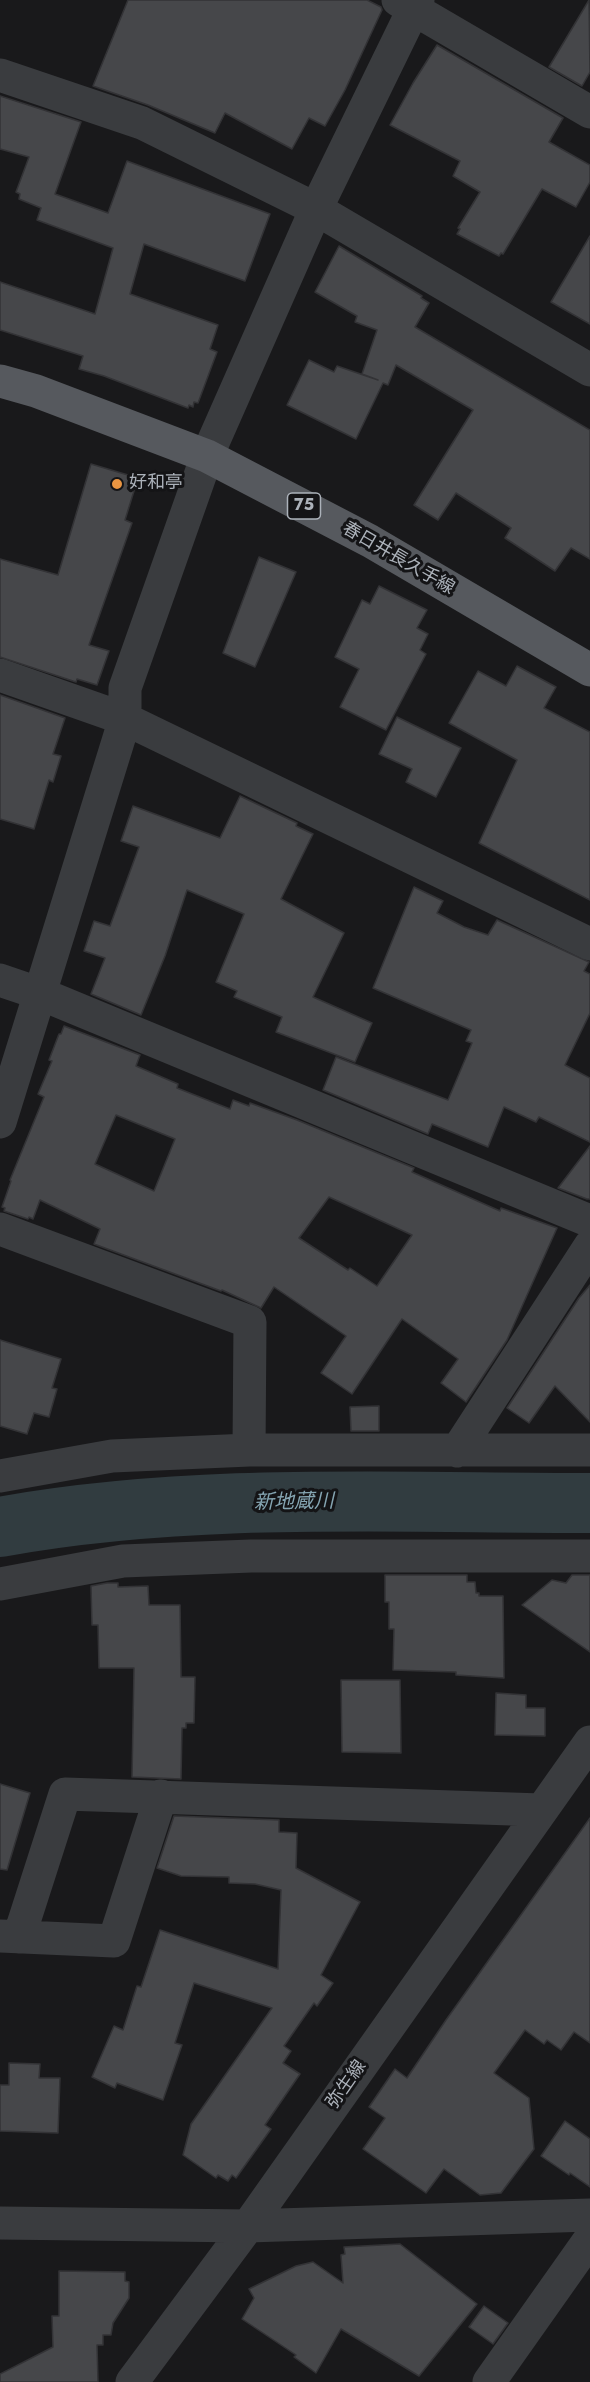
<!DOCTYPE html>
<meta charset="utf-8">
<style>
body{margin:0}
canvas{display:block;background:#19191b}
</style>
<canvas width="590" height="2382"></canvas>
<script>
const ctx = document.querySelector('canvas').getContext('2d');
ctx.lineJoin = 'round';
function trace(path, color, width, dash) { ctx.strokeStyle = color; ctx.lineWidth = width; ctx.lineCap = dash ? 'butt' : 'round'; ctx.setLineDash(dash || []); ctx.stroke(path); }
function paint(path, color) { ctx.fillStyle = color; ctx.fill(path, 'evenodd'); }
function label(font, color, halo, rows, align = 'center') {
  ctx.font = font + ' Jost,"Noto Sans JP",sans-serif'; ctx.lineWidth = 6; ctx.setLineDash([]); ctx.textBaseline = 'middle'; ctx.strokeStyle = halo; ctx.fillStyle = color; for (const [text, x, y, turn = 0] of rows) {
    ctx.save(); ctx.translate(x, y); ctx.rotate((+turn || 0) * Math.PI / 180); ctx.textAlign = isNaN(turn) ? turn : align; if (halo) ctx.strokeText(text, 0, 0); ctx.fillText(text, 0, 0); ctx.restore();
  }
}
trace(new Path2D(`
 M0,1527C194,1492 394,1503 590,1503`), '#313c40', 60);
const building = new Path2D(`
 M128,0H367L381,7L382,10L345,90L325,126L309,118L292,149L225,113L215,133L148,105L93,86Z
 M589,0L590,72L582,86L549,67Z
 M437,45L563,118L549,142L590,165V182L576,207L542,189L503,254L501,253L499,256L457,234L460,229L458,228L480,192L453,176L460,161L390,125L413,83Z
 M0,96L81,122L55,194L108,213L127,161L270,214L245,281L144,244L130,294L218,325L210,349L217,352L198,403L194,402L193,407L189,405L188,408L104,376L79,369L83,356L0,330V282L95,314L113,248L37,220L41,208L19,199L20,194L16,192L29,157L0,149Z
 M590,236V324L551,302Z
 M339,246L422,296L421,298L429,303L415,327L590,430V559L571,548L555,571L505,538L511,528L456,493L438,520L414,505L473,410L396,365L388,385L383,383L356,439L287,405L309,360L334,372L337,366L378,380L362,374L377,330L355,322L357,316L315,292Z
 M91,464L138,478L125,520L132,523L89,645L109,651L97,685L77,679L76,682L0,657V559L58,575Z
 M259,557L296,572L255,667L223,653Z
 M379,586L427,610L417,628L428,634L420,650L426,654L386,730L340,707L359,669L335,657L362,600L370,604Z
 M517,666L556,687L544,708L590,732V900L479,843L517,760L449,723L478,671L506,686Z
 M0,695L65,718L53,754L61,756L53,782L49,780L34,829L0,819Z
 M397,717L461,748L436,797L406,782L412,769L379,754Z
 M240,796L297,823L296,826L313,834L281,899L344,933L313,997L372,1023L355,1062L276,1032L282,1017L234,997L237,991L216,982L244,914L187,890L165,956L141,1015L91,994L105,958L84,951L94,921L110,926L139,847L121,841L133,806L220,838Z
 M414,887L443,901L437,913L464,927L488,935L497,920L589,962L584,971L590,974V1013L565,1065L590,1078V1142L539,1117L536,1122L504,1107L488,1147L432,1124L428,1134L323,1090L336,1057L448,1100L472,1043L466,1041L471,1030L373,988Z
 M64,1026L140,1055L136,1066L178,1084L177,1088L230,1109L233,1100L249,1106L250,1103L297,1120L414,1168L412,1172L500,1211L501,1208L557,1228L507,1340L466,1402L441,1383L458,1359L402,1319L352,1394L321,1373L346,1336L274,1287L261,1308L222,1290L221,1291L94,1244L100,1229L40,1200L33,1219L29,1217L28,1219L4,1211L5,1208L2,1207L11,1181L10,1180L44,1097L38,1094L52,1061L49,1060L59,1034H61ZM116,1115L175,1139L154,1191L95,1164ZM329,1197L412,1235L377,1286L350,1268L348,1270L299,1238Z
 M590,1146V1199H587L558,1188Z
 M590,1285V1422L555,1386L529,1423L507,1408L579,1298Z
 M0,1340L61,1359L52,1388L57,1389L49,1417L34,1413L27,1434L0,1426Z
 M379,1406V1431H351L350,1407Z
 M385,1575H467V1582H475L476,1593H479V1596H503L504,1678L456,1675V1672L393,1670L394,1629H389V1602H385Z
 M572,1575H590V1652L522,1605L552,1580L566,1583Z
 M107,1583H118V1587L148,1586L149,1605H180L181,1677H195L194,1723H186V1728H182L181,1779L132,1777L134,1668H99L98,1625H92L91,1586Z
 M341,1680H400L401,1753L342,1752Z
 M496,1693L526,1695V1708H545V1736L495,1735Z
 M0,1784L30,1793L7,1870L0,1869Z
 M174,1816L279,1820V1832L297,1833L296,1868L360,1902L321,1975L333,1983L317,2006L314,2003L284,2046L291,2051L283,2063L300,2074L265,2125L271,2129L236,2178L232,2175L228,2181L218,2175L216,2178L183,2155L191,2124L272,2008L194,1983L175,2043L182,2045L163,2100L117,2083L115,2088L92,2077L114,2026L123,2030L137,1986L141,1987L160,1930L278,1969L281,1890L255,1884L229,1883V1877L181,1876L157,1868Z
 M590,1818V2043L574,2032L561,2050L547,2040L544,2044L525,2030L494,2073L529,2098L534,2149L501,2193L480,2195L444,2169L426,2193L363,2149L385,2118L369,2107L395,2069L407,2078L446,2020Z
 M9,2063L40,2064L39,2078H60L58,2133L0,2131V2085H9Z
 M565,2121L590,2139V2187L570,2173L569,2175L541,2156Z
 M400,2244L477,2304L419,2376L341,2329L316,2373L294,2357L296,2355L242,2319L254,2298L249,2289L296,2266L313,2262L343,2283L341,2255L345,2254L344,2247Z
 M59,2271L125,2272V2281L129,2282V2298L113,2323L111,2335H103V2345H97L98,2382H0V2374L53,2347L52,2316H59Z
 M484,2306L508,2323L493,2344L469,2327Z`);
paint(building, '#46474a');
trace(building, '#333336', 1.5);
trace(new Path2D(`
 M398,0L590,112
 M0,75L142,123L316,209L590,370
 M0,675L125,719L590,944
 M0,980L41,994L590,1221
 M0,1122L125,719V688L207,456L316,209L418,0
 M0,1229L250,1322L249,1450
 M457,1451L590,1246
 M0,1476L112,1456L249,1450H590
 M0,1584L123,1561L251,1556H590
 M0,1936L114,1941L161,1796
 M19,1937L65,1794L541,1810
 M0,2223L248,2226L590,2215
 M132,2382L248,2226L590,1742
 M489,2382L590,2239`), '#3a3c3f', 33);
trace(new Path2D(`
 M0,381L36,391L207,456L370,541L590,670`), '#56595e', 33);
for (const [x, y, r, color] of [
 [117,484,6,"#e99542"]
]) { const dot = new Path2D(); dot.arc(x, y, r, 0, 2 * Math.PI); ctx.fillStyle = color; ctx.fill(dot); trace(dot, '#141416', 2); }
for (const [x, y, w] of [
 [304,506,33]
]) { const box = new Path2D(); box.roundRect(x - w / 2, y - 13, w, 26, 4.5); ctx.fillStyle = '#141416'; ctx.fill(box); trace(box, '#acb2ba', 1.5); }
label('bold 16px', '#acb2ba', null, [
 ["75",304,506]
]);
label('18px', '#acb2ba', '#141416', [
 ["好和亭",129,484]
], 'left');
label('18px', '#acb2ba', '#141416', [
 ["春日井長久手線",398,559,30],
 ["弥生線",347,2085,-55]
]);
label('italic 20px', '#85a5b2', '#141416', [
 ["新地蔵川",294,1503,-1]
]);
</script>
